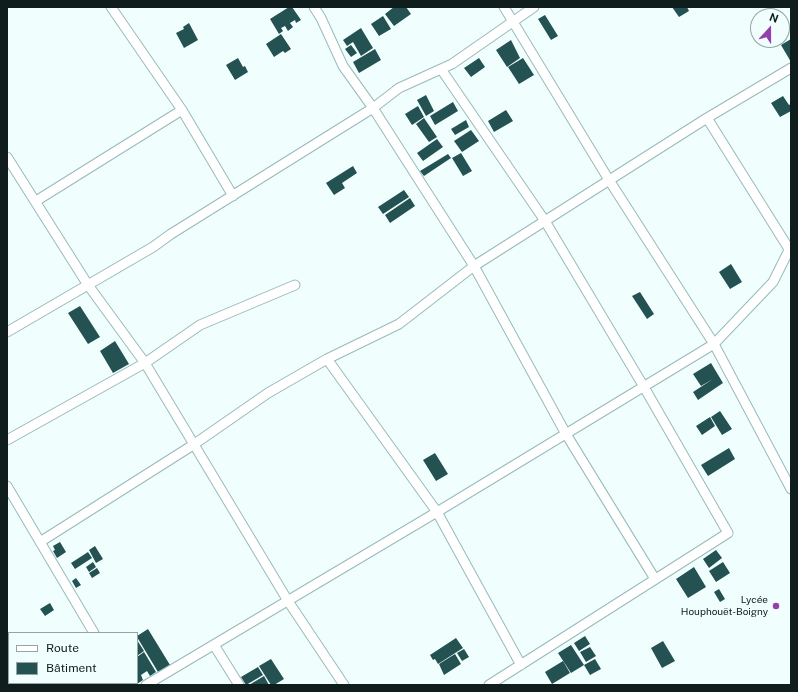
<!DOCTYPE html>
<meta charset="utf-8">
<style>
body{margin:0}
#map{position:relative;width:798px;height:692px;overflow:hidden;background:#f0fefd;font-family:"Public Sans",sans-serif}
canvas{display:block}
.frame{position:absolute;inset:0;border:8px solid #0f1d1d;pointer-events:none}
.legend{position:absolute;left:8px;top:632px;width:130px;height:52px;box-sizing:border-box;background:#f0fefd;border:1px solid #96a4a3;margin:0;padding:5px 7px;list-style:none;font-size:12px;color:#0f1d1d}
.legend li{display:flex;align-items:center;gap:8px;height:20px}
.legend b{width:20px;border:1px solid #96a4a3}
.north{position:absolute;left:750px;top:8px;width:40px;height:40px;box-sizing:border-box;background:#f0fefd;border:1px solid #96a4a3;border-radius:50%;rotate:21deg;font-size:11px;font-weight:700;line-height:16px;text-align:center;color:#0f1d1d}
.north::after{content:'';display:block;margin:auto;width:14px;height:18px;background:#943fac;clip-path:polygon(50% 0,100% 100%,50% 72%,0 100%)}
</style>
<div id="map">
<canvas width="798" height="692"></canvas>
<div class="frame"></div>
<ul class="legend">
<li><b style="height:5px;background:#fff"></b>Route</li>
<li><b style="height:11px;background:#245151"></b>Bâtiment</li>
</ul>
<div class="north">N</div>
</div>
<script>
const ctx = document.querySelector('canvas').getContext('2d');
ctx.lineJoin = 'round';
function paint(path, color) { ctx.fillStyle = color; ctx.fill(path, 'evenodd'); }
function trace(path, color, width, dash) { ctx.strokeStyle = color; ctx.lineWidth = width; ctx.lineCap = dash ? 'butt' : 'round'; ctx.setLineDash(dash || []); ctx.stroke(path); }
function label(font, color, halo, rows, align = 'center') {
  ctx.font = font + ' "Public Sans",sans-serif'; ctx.lineWidth = 4; ctx.setLineDash([]); ctx.textBaseline = 'middle'; ctx.strokeStyle = halo; ctx.fillStyle = color; for (const [text, x, y, turn = 0] of rows) {
    ctx.save(); ctx.translate(x, y); ctx.rotate((+turn || 0) * Math.PI / 180); ctx.textAlign = isNaN(turn) ? turn : align; if (halo) ctx.strokeText(text, 0, 0); ctx.fillText(text, 0, 0); ctx.restore();
  }
}
paint(new Path2D(`
 M289,7H292L301,20L296,23L295,20L290,23L293,27L288,31L285,26L281,28L283,31L279,34L270,19Z
 M394,7H406L411,14L394,26L385,14Z
 M672,7H687L689,11L679,17Z
 M545,15L558,36L551,40L538,19Z
 M383,16L391,29L379,36L371,24Z
 M189,23L198,40L184,48L176,33L184,29L183,27Z
 M361,28L373,48L361,56L353,42L347,46L343,40Z
 M281,34L291,49L285,53L283,51L274,57L266,44Z
 M791,39V62L781,45Z
 M511,40L520,58L507,67L496,50Z
 M351,45L357,53L351,57L345,49Z
 M375,49L381,60L359,73L353,62Z
 M238,58L243,67L245,66L248,72L235,80L226,65Z
 M479,58L485,67L471,77L464,68Z
 M523,58L534,75L519,84L508,67Z
 M426,95L434,111L426,116L417,100Z
 M783,96L789,105L791,104V111L780,117L771,103Z
 M453,102L458,111L435,125L430,116Z
 M418,106L424,117L412,125L405,114Z
 M506,110L513,121L494,132L488,121Z
 M424,118L437,137L429,142L416,124Z
 M466,120L469,127L455,135L451,129Z
 M471,130L479,141L462,152L454,141Z
 M437,139L443,147L423,161L417,153Z
 M461,153L472,171L463,176L452,158Z
 M448,154L451,158L424,176L420,171Z
 M353,166L357,173L342,183L345,188L334,195L326,183Z
 M404,190L409,197L383,214L378,207Z
 M410,198L415,206L390,223L385,215Z
 M731,264L742,282L730,289L719,272Z
 M640,292L654,314L647,319L632,296Z
 M80,306L100,337L88,344L68,313Z
 M115,341L129,364L113,373L100,351Z
 M711,363L723,383L698,400L693,392L713,379L701,386L693,374Z
 M720,411L732,429L722,435L711,417Z
 M710,417L715,426L702,435L696,426Z
 M729,448L735,459L708,476L701,465Z
 M435,453L448,474L436,481L423,460Z
 M60,542L66,552L57,558L53,551L55,550L53,546Z
 M95,546L103,559L96,563L89,550Z
 M716,550L722,558L709,568L703,559Z
 M88,552L92,558L75,569L71,563Z
 M93,562L96,567L89,572L86,567Z
 M723,562L730,573L716,582L709,571Z
 M694,567L706,587L688,598L676,579Z
 M97,568L100,573L92,578L89,573Z
 M76,578L81,585L76,588L72,581Z
 M719,589L725,599L720,602L714,592Z
 M50,603L54,610L45,616L40,609Z
 M148,629L170,665L158,672L137,637V636Z
 M585,636L590,644L579,651L574,643Z
 M456,638L463,648L438,664L435,659L433,660L430,655Z
 M137,640L144,651L137,656Z
 M663,641L675,661L662,668L651,648Z
 M571,645L584,665L571,673L558,653Z
 M590,647L596,656L586,662L580,652Z
 M464,649L469,657L462,661L457,653Z
 M144,652L156,672L150,676L147,671L141,675L143,680L137,684V657Z
 M455,654L461,664L444,675L439,664Z
 M271,659L284,679L274,685H271L259,666Z
 M595,659L601,669L590,675L584,665Z
 M563,661L570,673L552,684L545,672Z
 M258,667L263,675L246,685L241,677Z
 M264,676L269,685H249Z
 M59,683H76L73,685H58V684Z`), '#245151');
const minor = new Path2D(`
 M111,7L182,110L233,196
 M314,7L321,18L343,66L373,108L474,266L566,434L655,579
 M504,7L609,180L714,344L791,489
 M441,69L545,221L644,387L728,533L489,685
 M707,118L789,249
 M7,157L88,285L145,363L288,601L344,685
 M36,201L182,110
 M7,332L153,247L171,234L373,108L399,88L452,64L534,7
 M327,359L437,512L521,665
 M7,440L145,363L200,325L295,285
 M7,486L94,633
 M40,542L193,445L268,393L327,359L399,324L474,266L707,118L791,68
 M214,645L239,685
 M124,683L126,685
 M146,685L437,512L714,344L773,282L791,246`);
trace(minor, '#98baba', 11);
trace(minor, '#fff', 9);
for (const [x, y, r, color] of [
 [776,606,4,"#943fac"]
]) { const dot = new Path2D(); dot.arc(x, y, r, 0, 2 * Math.PI); ctx.fillStyle = color; ctx.fill(dot); trace(dot, '#f0fefd', 1.5); }
label('10px', '#0f1d1d', '#f0fefd', [
 ["Lycée",768,600],
 ["Houphouët-Boigny",768,612]
], 'right');
</script>
